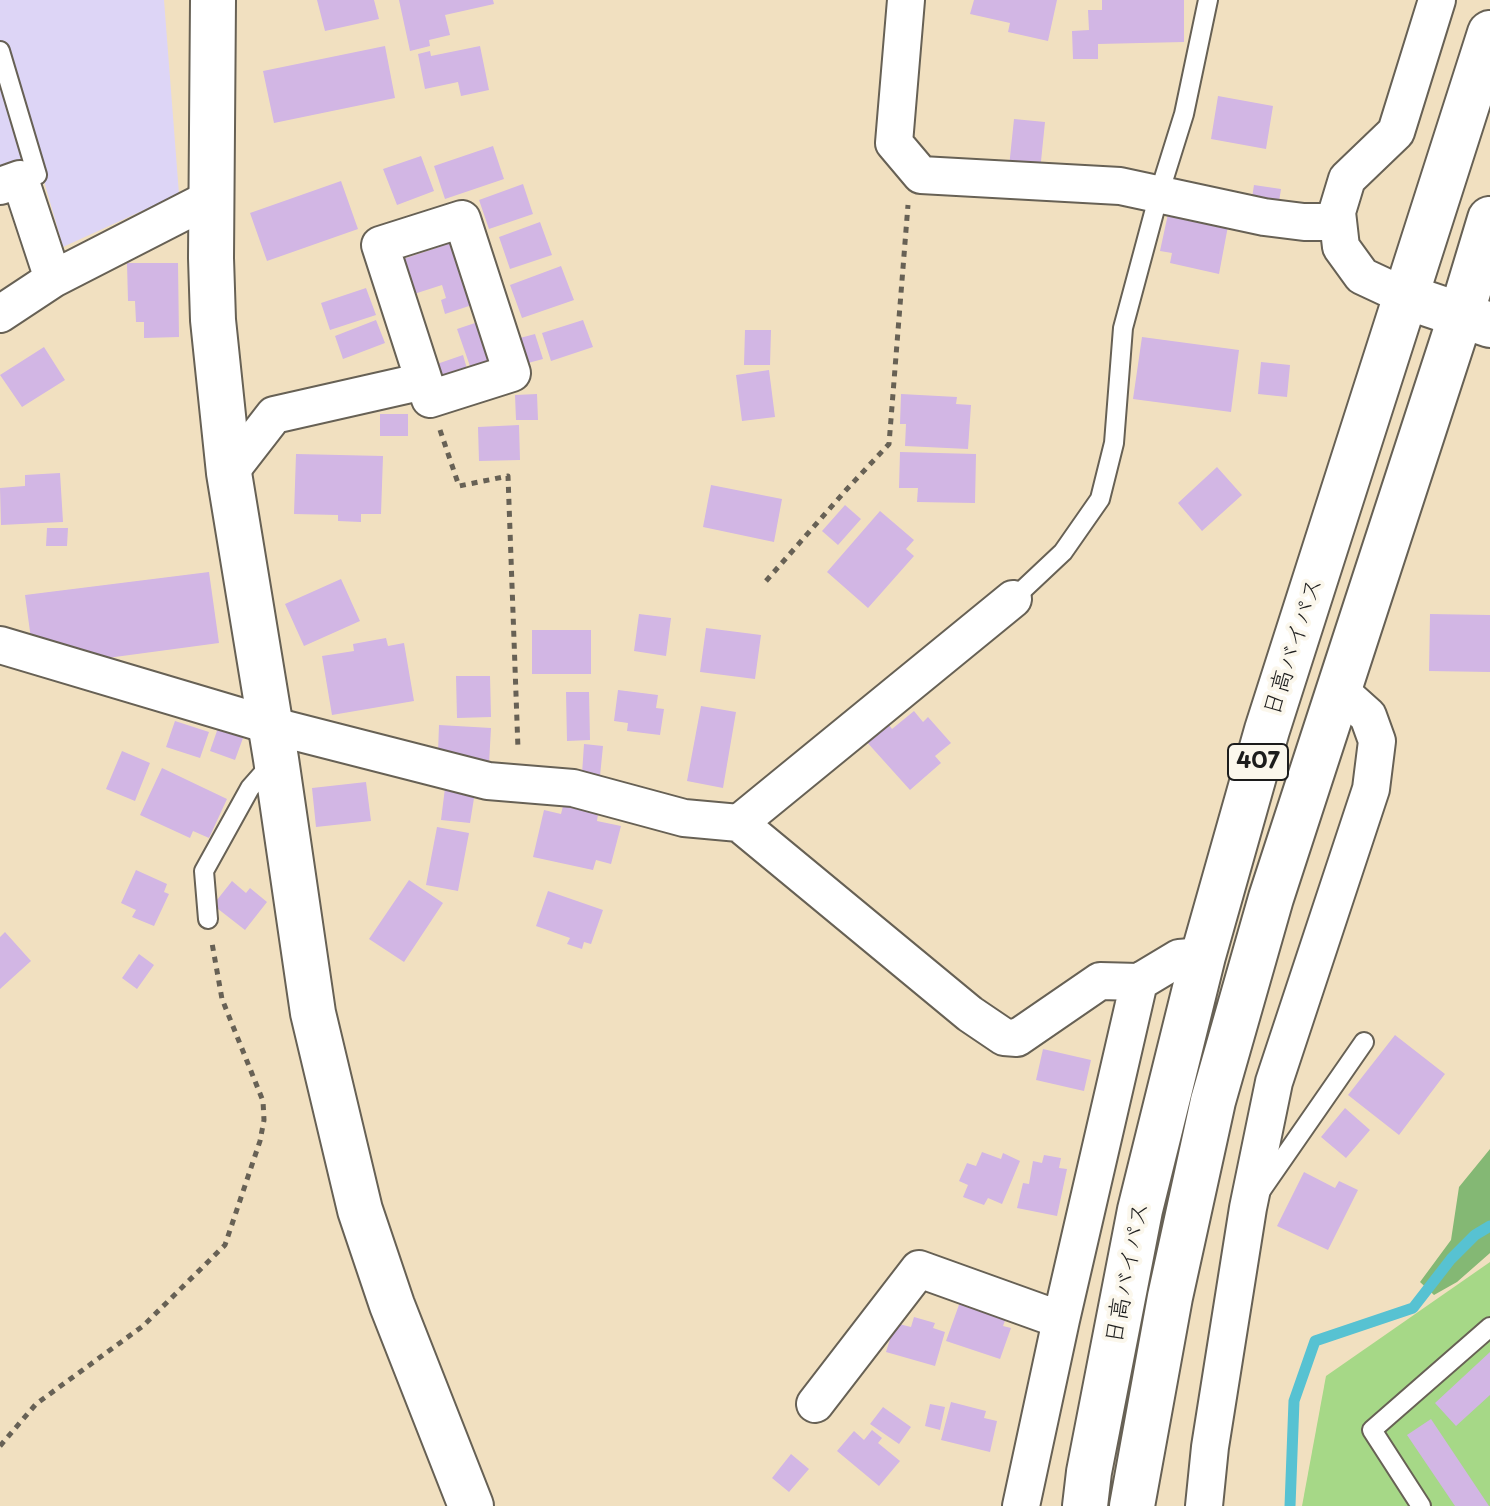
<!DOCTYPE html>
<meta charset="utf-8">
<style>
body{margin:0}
canvas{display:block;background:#f1e0c0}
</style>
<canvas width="1490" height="1506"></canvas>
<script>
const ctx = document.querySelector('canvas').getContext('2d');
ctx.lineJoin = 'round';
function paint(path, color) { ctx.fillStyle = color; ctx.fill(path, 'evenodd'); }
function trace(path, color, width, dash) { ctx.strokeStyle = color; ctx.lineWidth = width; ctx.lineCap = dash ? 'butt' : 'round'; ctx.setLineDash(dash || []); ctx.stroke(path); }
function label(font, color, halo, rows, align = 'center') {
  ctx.font = font + ' "Playpen Sans","Klee One",sans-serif'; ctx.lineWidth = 8; ctx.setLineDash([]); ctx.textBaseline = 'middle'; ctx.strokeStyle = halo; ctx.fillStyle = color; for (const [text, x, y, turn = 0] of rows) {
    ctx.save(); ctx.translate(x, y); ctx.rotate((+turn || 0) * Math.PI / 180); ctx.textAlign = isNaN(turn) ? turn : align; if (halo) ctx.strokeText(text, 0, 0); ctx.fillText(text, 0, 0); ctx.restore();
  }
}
paint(new Path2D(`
 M0,0H164L179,194L63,247L37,157L0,168Z`), '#ddd5f6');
paint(new Path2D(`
 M1490,1262V1506H1302L1326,1376Z`), '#a6d887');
paint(new Path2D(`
 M1490,1149V1253L1457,1282L1434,1295L1420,1282L1451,1240L1459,1187Z`), '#84b874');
trace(new Path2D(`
 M1290,1506L1294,1401L1315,1341L1413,1308L1451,1259L1475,1235L1490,1226`), '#57c2d2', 11);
paint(new Path2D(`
 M317,0H374L379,19L325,31Z
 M399,0H493L494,4L445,15L450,35L429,40L430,46L410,51Z
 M974,0H1057L1048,41L1008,32L1010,23L970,14Z
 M1102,0H1184V42L1098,44V59H1073L1072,31L1089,30L1088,10H1102Z
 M385,46L395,98L274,123L263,71Z
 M480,46L489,90L461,96L458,82L425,89L418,54L430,51L431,56Z
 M1218,96L1273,106L1266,149L1211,139Z
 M1014,119L1045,122L1040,171L1009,167Z
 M493,146L504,179L445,199L434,166Z
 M421,156L434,191L397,205L383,169Z
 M341,181L358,229L267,261L250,213Z
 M523,184L533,214L489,229L479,200Z
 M1254,185L1281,189L1278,208L1251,204Z
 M1168,214L1228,226L1219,274L1170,263L1172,253L1160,251Z
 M540,222L552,255L510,269L499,237Z
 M460,240L481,302L445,314L441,300L446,298L442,285L414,294L403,259Z
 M127,263H178L179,337L144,338V322H136L135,301H128Z
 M561,266L574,300L522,318L510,285Z
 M366,288L376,315L330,330L321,303Z
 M487,319L500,360L471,369L457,329Z
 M376,320L385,343L343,359L335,336Z
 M583,320L593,347L551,361L542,333Z
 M745,330H771L770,365H744Z
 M535,334L543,359L528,363L520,338Z
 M1142,337L1239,350L1231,412L1133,399Z
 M44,347L65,380L22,407L0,375Z
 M463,355L470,379L441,388L434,365Z
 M1261,362L1290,365L1287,397L1258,394Z
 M769,370L775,417L742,421L736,375Z
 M537,394L538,420H516L515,395Z
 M901,394L957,397L956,404L971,405L968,449L905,446L906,424H900Z
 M380,414H408V436H380Z
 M519,425L520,460L479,461L478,427Z
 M900,452L976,454L975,503L917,502L918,488H899Z
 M296,454L383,456L381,514H361V522L338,521V515L294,514Z
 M1217,467L1242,495L1202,531L1178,503Z
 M60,473L63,522L1,525L0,488L25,486V475Z
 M711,485L782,499L774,542L703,527Z
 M845,505L861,519L838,545L822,531Z
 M880,511L914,540L906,549L914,556L868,608L827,572Z
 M47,528H68L67,546H46Z
 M209,572L219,643L85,661L83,650L31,639L25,595Z
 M341,579L360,621L304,646L285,604Z
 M639,614L671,618L666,656L634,651Z
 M1430,614L1490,615V672L1429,671Z
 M706,628L761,635L755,679L700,672Z
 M532,630H591V674H532Z
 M386,638L388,646L404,643L414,701L332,715L322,656L354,651L353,644Z
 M456,676H490L491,717L457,718Z
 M618,690L658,695L656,708L664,709L660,735L627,731L628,723L614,721Z
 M566,692H589L590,740L567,741Z
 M701,706L736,712L723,788L687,781Z
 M914,711L923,722L928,717L951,743L935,756L941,763L910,790L865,740L887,722L892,729Z
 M175,721L209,732L200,758L166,747Z
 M439,725L491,728L489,764L438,753Z
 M218,728L243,738L235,760L210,751Z
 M584,744L603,746L600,776L582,774Z
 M122,751L150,763L135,801L106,789Z
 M162,768L227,799L209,838L193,831L190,838L140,815Z
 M366,782L371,821L316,827L312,788Z
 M445,788L475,792L470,823L441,820Z
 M563,806L598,814L597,821L621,826L611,864L596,860L593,870L533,857L544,810L561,814Z
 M437,827L469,833L458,891L426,885Z
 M136,870L167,884L164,892L169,894L154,926L132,917L136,910L121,903Z
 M409,880L443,903L404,962L369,939Z
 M232,881L246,893L250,888L267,902L245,930L213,905Z
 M548,891L603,910L591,944L584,942L582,949L567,944L570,938L536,926Z
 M5,932L31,961L0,989V937Z
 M139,954L154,965L137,989L122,978Z
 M1395,1035L1445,1074L1399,1135L1348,1095Z
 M1043,1049L1091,1060L1084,1091L1036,1080Z
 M1345,1108L1370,1130L1346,1158L1321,1137Z
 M982,1152L1001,1159L1003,1153L1020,1161L1002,1204L988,1198L984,1205L963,1197L968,1185L959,1181L967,1163L976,1166Z
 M1044,1155L1061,1158L1059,1168L1067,1169L1057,1216L1017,1208L1023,1183L1029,1184L1033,1161L1042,1163Z
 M1304,1172L1335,1188L1339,1181L1358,1190L1328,1250L1277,1226Z
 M960,1302L1006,1318L1003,1326L1011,1328L1000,1359L946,1341Z
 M914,1317L935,1323L933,1328L945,1332L935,1366L886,1352L895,1323L911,1327Z
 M1490,1352V1395L1456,1426L1435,1403Z
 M951,1402L986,1411L984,1418L997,1421L990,1452L941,1440Z
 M930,1404L945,1407L940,1430L925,1426Z
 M883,1407L911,1427L899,1444L870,1424Z
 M1431,1419L1489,1506H1455L1407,1435Z
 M872,1430L882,1438L878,1443L900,1461L879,1486L837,1451L854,1431L864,1440Z
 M791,1454L809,1469L789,1492L772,1478Z`), '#d2b6e4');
const service = new Path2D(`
 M0,51L37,175L20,179
 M1013,599L1063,552L1100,499L1114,443L1123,328L1159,194L1184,114L1208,0
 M208,919L204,871L250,788L273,762
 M1262,1189L1364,1042
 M1421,1506L1372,1430L1490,1327`);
const minor = new Path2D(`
 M906,0L894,143L921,175L1120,186L1264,217L1304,222H1338
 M0,186L20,179L53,279
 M1407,297L1362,276L1341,247L1337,212L1347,179L1396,132L1437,0
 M0,314L53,279L213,197
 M229,473L274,415L424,381L430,399L512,373L462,219L380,245L424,381
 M0,645L269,725L488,781L573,788L684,818L739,823L1013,599
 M739,823L970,1014L1004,1037L1017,1038L1100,981L1139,982
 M815,1404L919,1269L1061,1320
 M1021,1506L1061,1320L1139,982L1179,958L1203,956
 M1204,1506L1210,1447L1248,1208L1274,1082L1371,789L1377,741L1368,716L1339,690`);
const tertiary = new Path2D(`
 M213,0L211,258L213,320L229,473L276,759L313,1013L360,1210L392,1305L471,1506
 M1407,297L1490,325`);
const trunk = new Path2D(`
 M1085,1506L1089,1472L1140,1210L1203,956L1267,730L1490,33
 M1132,1506L1170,1297L1213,1101L1271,898L1461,315L1490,219`);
trace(service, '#676155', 22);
trace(minor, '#676155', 40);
trace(tertiary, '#676155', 48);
trace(trunk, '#676155', 48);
trace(new Path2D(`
 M440,430L459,486L508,476L518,749
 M766,581L847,489L889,444L908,205
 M0,1446L36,1404L143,1326L225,1245L260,1141L264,1120L263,1101L222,999L212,943`), '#676155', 5, [6, 6]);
trace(service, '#fff', 18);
trace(minor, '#fff', 36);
trace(tertiary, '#fff', 44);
trace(trunk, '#fff', 44);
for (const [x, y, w] of [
 [1258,762,60]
]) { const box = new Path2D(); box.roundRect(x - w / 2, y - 18, w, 36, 6); ctx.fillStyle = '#fbf7ec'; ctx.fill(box); trace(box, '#1c1c1c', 2); }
label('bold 22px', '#1c1c1c', null, [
 ["407",1258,762]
]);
label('24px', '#1c1c1c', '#fbf7ec', [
 ["日高バイパス",1294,647,-72],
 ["日高バイパス",1128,1273,-79]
]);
</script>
